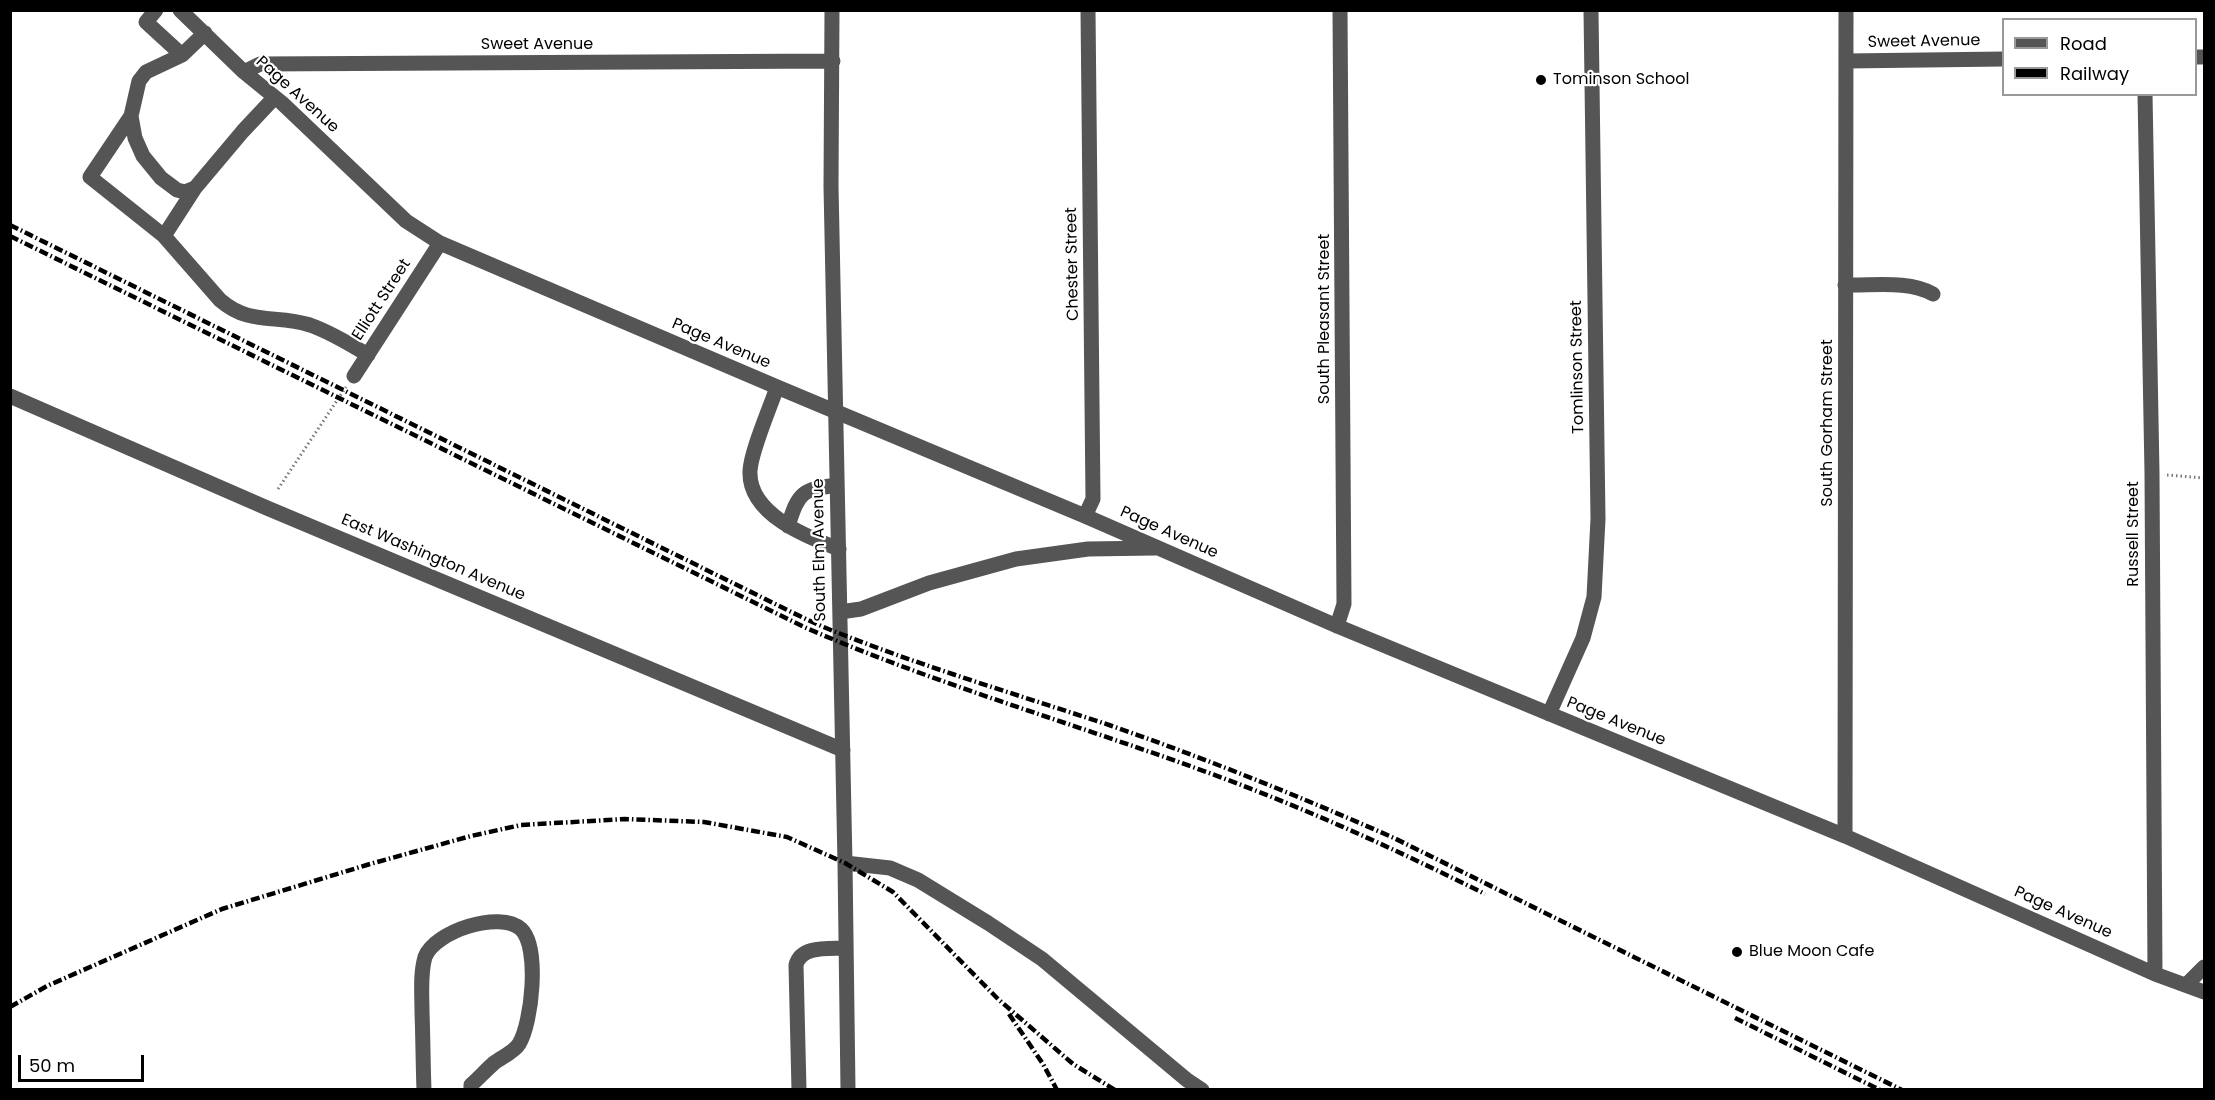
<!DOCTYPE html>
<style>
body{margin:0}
#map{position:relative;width:2215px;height:1100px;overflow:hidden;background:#fff;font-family:Poppins,sans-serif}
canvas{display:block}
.frame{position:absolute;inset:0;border:12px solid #000;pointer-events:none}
.legend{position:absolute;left:2002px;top:18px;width:195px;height:78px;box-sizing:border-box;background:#fff;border:2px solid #999;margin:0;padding:8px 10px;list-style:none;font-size:18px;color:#000}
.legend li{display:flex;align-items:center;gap:12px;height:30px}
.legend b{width:30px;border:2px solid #999}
.scale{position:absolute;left:18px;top:1055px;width:126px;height:27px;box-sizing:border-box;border:3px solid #000;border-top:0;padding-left:8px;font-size:18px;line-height:21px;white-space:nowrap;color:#000;-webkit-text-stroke:4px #fff;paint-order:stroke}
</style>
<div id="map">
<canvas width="2215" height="1100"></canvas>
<div class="frame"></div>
<ul class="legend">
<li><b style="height:8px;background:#555"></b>Road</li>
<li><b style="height:8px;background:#000"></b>Railway</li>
</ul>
<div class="scale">50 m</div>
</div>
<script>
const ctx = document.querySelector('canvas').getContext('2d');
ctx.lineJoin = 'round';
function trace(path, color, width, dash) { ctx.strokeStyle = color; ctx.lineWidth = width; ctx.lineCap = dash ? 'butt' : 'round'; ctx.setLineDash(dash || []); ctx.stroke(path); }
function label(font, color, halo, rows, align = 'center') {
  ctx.font = font + ' Poppins,sans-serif'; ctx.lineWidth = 4.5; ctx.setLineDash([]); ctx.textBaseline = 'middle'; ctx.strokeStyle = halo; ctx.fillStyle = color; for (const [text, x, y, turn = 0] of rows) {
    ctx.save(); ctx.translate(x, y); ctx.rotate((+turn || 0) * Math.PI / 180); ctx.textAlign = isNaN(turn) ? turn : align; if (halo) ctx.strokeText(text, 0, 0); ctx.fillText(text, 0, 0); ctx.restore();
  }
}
trace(new Path2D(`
 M2167,475L2204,478
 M278,489L346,387`), '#777', 3, [1.5, 3]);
trace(new Path2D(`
 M156,10L146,22L182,55L205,33
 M180,10L244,72L282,103L406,221L440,243L777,387L1085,516L1337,626L1845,836L2155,974L2204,992
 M832,10L831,186L845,863L848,1090
 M182,55L146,72L139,81L131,116L135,138L143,156L161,178L177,190L185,192L195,188L243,131L274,98
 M2196,57H2204
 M1846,61L2004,59
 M244,72L260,64L833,61
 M2145,94L2152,473L2155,974
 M131,116L90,177L164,236L195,188
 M164,236L220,300C250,326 276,314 310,325C330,332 350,344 368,355
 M1845,285C1873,286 1908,280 1933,294
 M354,376L440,243
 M777,387C770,408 751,451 750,471C748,514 807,537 839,549
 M10,396L267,508L843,750
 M1085,516L1093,499L1088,10
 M788,526C799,491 802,490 837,485
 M840,612L861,609L929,583L1016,559L1088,549L1155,548
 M1337,626L1344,604L1340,10
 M1549,714L1583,638L1594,597L1598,519L1591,10
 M1845,836L1846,10
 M845,863L890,868L918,880L988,923L1042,959L1187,1080L1202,1090
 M2186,985L2204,967
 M424,1090C423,1064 423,1038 422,1012C422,994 420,974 425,957C435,931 500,910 521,929C540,947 532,1023 519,1044C514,1052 502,1057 494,1063C486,1070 479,1078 471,1085V1090
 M799,1090L796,965C801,945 829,949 846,948`), '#555', 15);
trace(new Path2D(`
 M10,225L747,590C778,605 809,622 841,634C930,669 1022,696 1112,726C1207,759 1301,797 1394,838L1902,1090
 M10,236L804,627C942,687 1087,727 1228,780C1316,813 1401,852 1485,894
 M10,1007L47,986L222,909L370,864L471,836L521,825L625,819L704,822L787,837L845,863L893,892L998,999L1073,1064L1115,1090
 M1009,1014L1043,1064L1057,1090
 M1735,1018L1880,1090`), '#000', 4.5, [9, 3, 1.5, 3]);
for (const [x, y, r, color] of [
 [1541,80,6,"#000"],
 [1737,952,6,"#000"]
]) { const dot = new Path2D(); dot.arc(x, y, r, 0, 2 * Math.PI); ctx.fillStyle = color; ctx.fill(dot); trace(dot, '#fff', 2); }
label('16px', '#000', '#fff', [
 ["Sweet Avenue",1924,42,-1],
 ["Sweet Avenue",537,45],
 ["Page Avenue",297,95,42],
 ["Chester Street",1073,264,-91],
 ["Elliott Street",382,300,-57],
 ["South Pleasant Street",1325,319,-90],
 ["Page Avenue",721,344,23],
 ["Tomlinson Street",1578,367,-91],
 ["South Gorham Street",1828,423,-90],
 ["Page Avenue",1169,533,24],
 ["Russell Street",2134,534,-90],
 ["South Elm Avenue",820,550,-91],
 ["East Washington Avenue",433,558,23],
 ["Page Avenue",1616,722,22],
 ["Page Avenue",2063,913,24]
]);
label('16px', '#000', '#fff', [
 ["Tominson School",1553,80],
 ["Blue Moon Cafe",1749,952]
], 'left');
</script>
